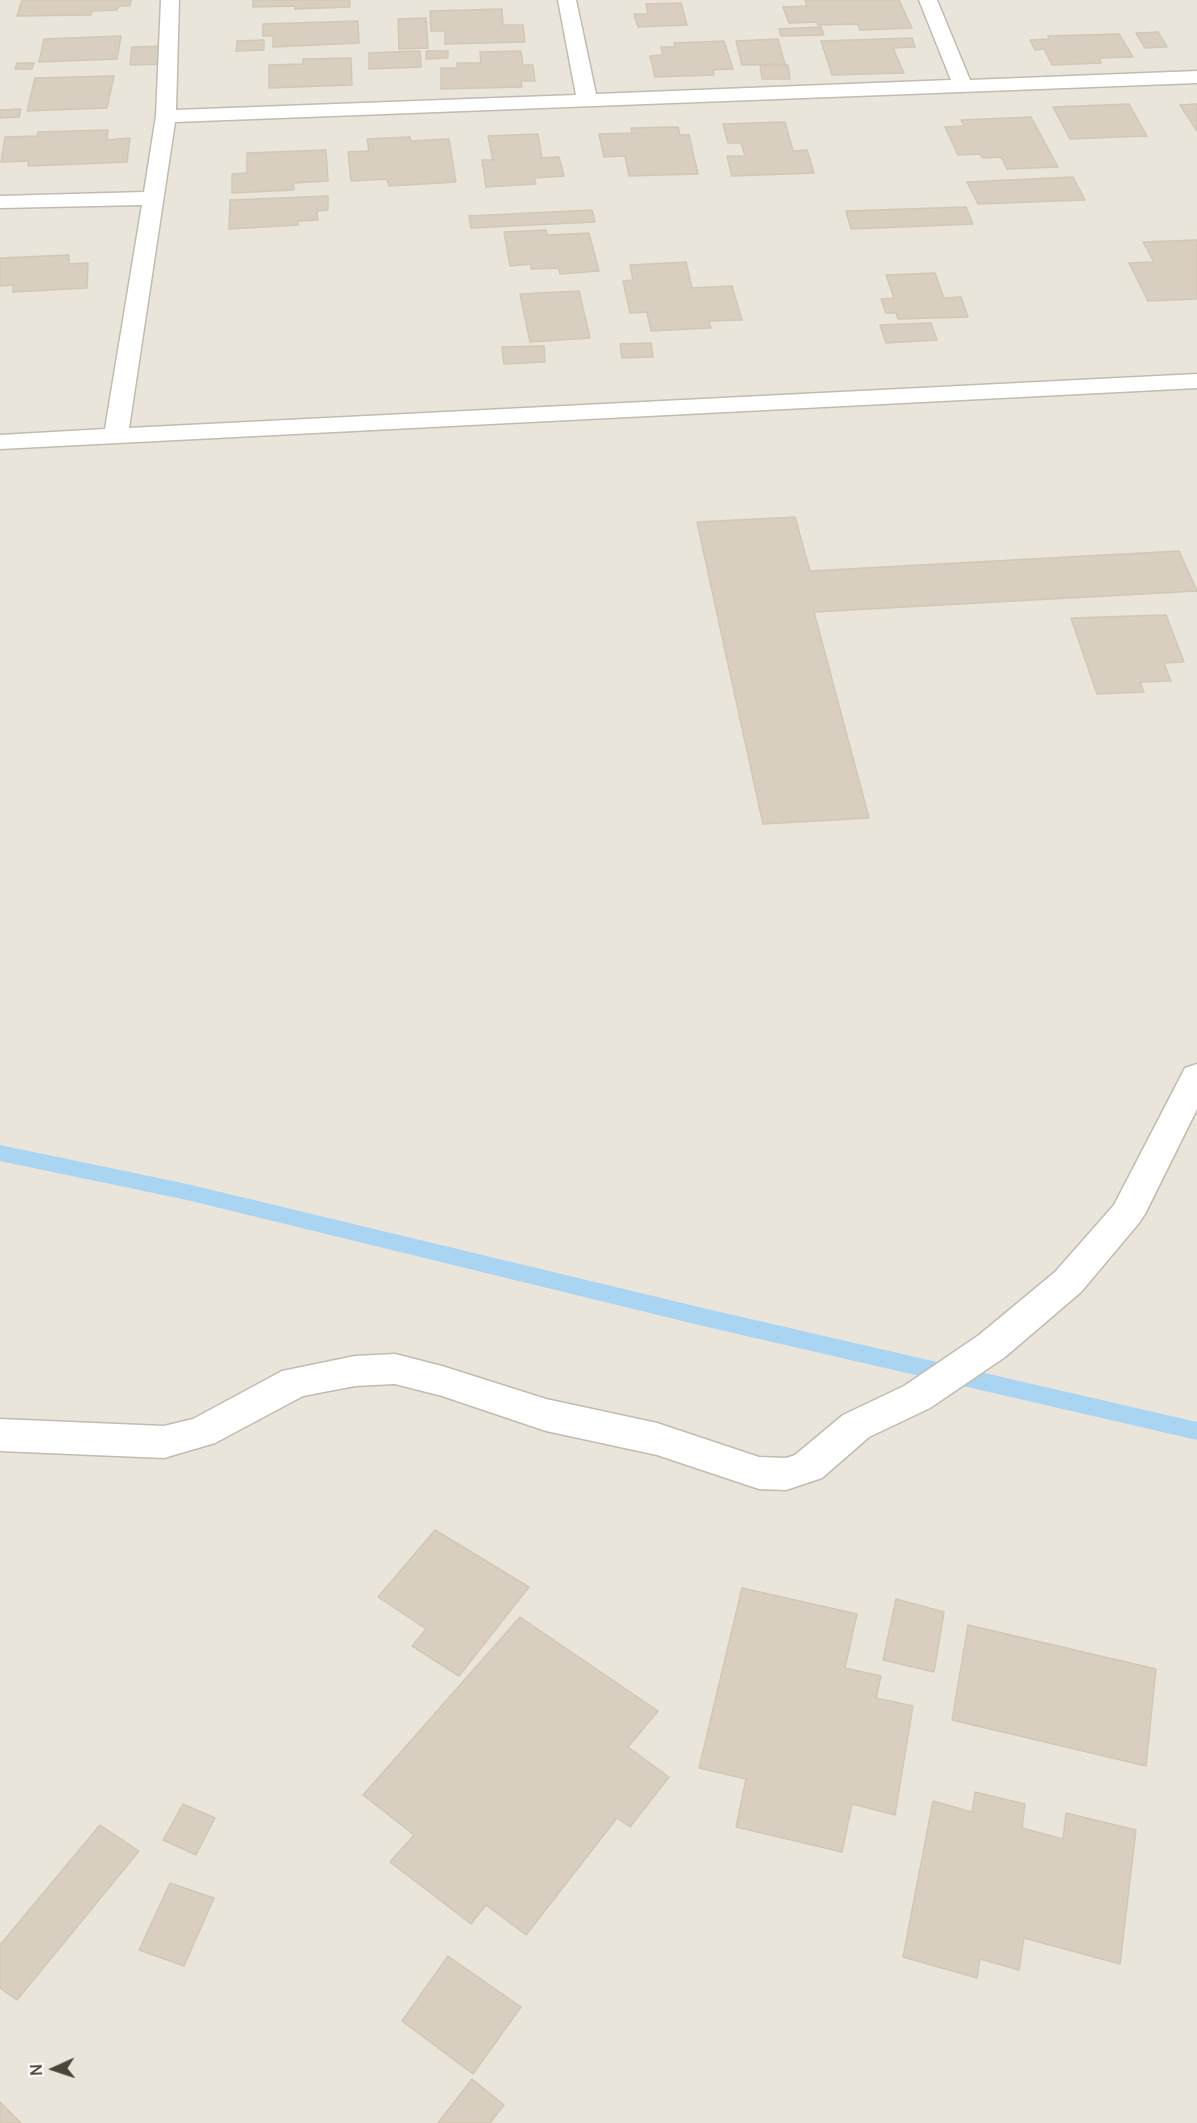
<!DOCTYPE html>
<style>
body{margin:0}
#map{position:relative;width:1197px;height:2123px;overflow:hidden;background:#f6f3ec;font-family:Manrope,sans-serif}
canvas{display:block}
.north{position:absolute;left:24px;top:2039px;width:60px;height:60px;-webkit-text-stroke:4px #fff;paint-order:stroke;rotate:267deg;font-size:16px;font-weight:700;line-height:24px;text-align:center;color:#4b4439}
.north::after{content:'';display:block;margin:auto;width:21px;height:27px;background:#4b4439;clip-path:polygon(50% 0,100% 100%,50% 72%,0 100%)}
</style>
<div id="map">
<canvas width="1197" height="2123"></canvas>
<div class="north">N</div>
</div>
<script>
const ctx = document.querySelector('canvas').getContext('2d');
ctx.lineJoin = 'round';
function paint(path, color) { ctx.fillStyle = color; ctx.fill(path, 'evenodd'); }
function trace(path, color, width, dash) { ctx.strokeStyle = color; ctx.lineWidth = width; ctx.lineCap = dash ? 'butt' : 'round'; ctx.setLineDash(dash || []); ctx.stroke(path); }
paint(new Path2D(`
 M0,0H1197V2123H0Z`), '#eae5da');
paint(new Path2D(`
 M0,1145L187,1184L703,1308L1197,1422V1440L703,1326L187,1200L0,1161Z`), '#a9d4f2');
const building = new Path2D(`
 M22,0H131L130,6H119L117,10L92,11L91,15L17,16Z
 M253,0H350V7L295,9V6L253,7Z
 M805,0H899L912,28L860,30L858,24L818,25L817,22L789,23L783,7L807,6Z
 M681,3L687,25L638,27L634,14H648L646,4Z
 M502,9L503,25H523L525,42L445,44V31H431L430,11Z
 M426,18L428,48L399,49L398,19Z
 M358,21L359,43L273,47V36H263V24Z
 M821,27L824,35L781,36L779,29Z
 M1158,32L1167,47L1145,48L1136,33Z
 M1119,34L1133,57L1099,58L1101,63L1052,65L1044,49L1035,50L1030,40L1049,39L1048,36Z
 M121,36L117,59L39,62L44,39Z
 M912,38L915,47L893,48L904,73L832,75L821,41Z
 M778,39L785,64L742,65L736,41Z
 M264,40V50L236,51L237,41Z
 M724,41L733,69L713,70L714,75L655,77L650,56L663,55L661,47H675L674,43Z
 M163,46L162,64L130,65L132,47Z
 M420,51L421,67L369,69V53Z
 M426,51H448V58L426,59Z
 M521,51L523,65H533L535,81H521L522,87L441,89V68H457V63H481L480,52Z
 M351,58L352,85L269,88V65L303,64V59Z
 M17,63H34L32,69H15Z
 M760,65H788L790,79H762Z
 M114,76L107,108L27,111L35,78Z
 M1129,104L1147,136L1070,139L1053,107Z
 M1197,104V131L1180,105Z
 M21,109L19,117L0,118V110Z
 M1031,117L1058,167L1007,169L1001,157L983,158L980,154L958,155L945,127L964,126L961,120Z
 M785,122L793,151L807,150L814,173L732,176L727,156H745L741,143H728L723,124Z
 M678,127L680,135H689L698,174L629,176L625,156L604,157L599,134L632,133L631,128Z
 M108,130L107,140L130,138L127,162L28,166L29,161L1,162L5,137L37,136L38,132Z
 M538,134L542,158L559,157L564,176L534,178L536,184L486,187L482,160H493L488,136Z
 M410,137L411,141L449,139L456,182L389,186L387,179L351,181L348,152L369,151L367,139Z
 M326,150L328,181L294,183V190L232,193V174L247,173V153Z
 M1073,177L1085,200L978,204L967,182Z
 M328,196V210L317,211L318,220L298,221V225L229,229L230,200Z
 M966,207L973,224L851,229L846,211Z
 M592,210L595,222L471,228L469,216Z
 M546,230L547,235L589,233L599,271L560,274L559,268L531,269V264L510,266L504,232Z
 M1197,240V299L1148,301L1129,263L1154,262L1143,242Z
 M69,255V264L88,263L87,288L13,292V285L0,286V258Z
 M686,262L692,288L732,286L742,320L709,321L711,328L651,331L647,312L630,313L623,281L633,280L630,265Z
 M935,273L944,298L961,297L968,317L898,319L896,313H886L881,299L894,298L886,275Z
 M579,291L590,338L530,342L520,294Z
 M931,323L937,340L886,343L880,325Z
 M651,343L653,357L622,358L620,344Z
 M544,346L545,362L504,364L502,347Z
 M795,517L810,571L1179,551L1197,591L814,612L869,818L763,824L697,522Z
 M1166,615L1184,662L1164,663L1171,681L1140,682L1144,692L1097,694L1071,618Z
 M435,1530L529,1587L459,1676L412,1646L426,1629L378,1597Z
 M742,1588L857,1614L845,1668L881,1676L876,1698L913,1706L895,1815L852,1804L842,1852L736,1827L746,1779L699,1768Z
 M896,1599L944,1612L934,1672L883,1660Z
 M520,1617L658,1711L628,1747L669,1777L630,1827L617,1818L526,1935L486,1905L471,1924L390,1862L414,1835L363,1795Z
 M968,1625L1156,1669L1146,1766L952,1720Z
 M975,1792L1025,1804L1022,1828L1063,1839L1066,1813L1136,1830L1120,1964L1024,1938L1019,1970L980,1959L977,1978L903,1957L933,1801L972,1812Z
 M183,1804L215,1818L196,1855L163,1840Z
 M100,1825L139,1851L17,2000L0,1988V1945Z
 M170,1883L214,1898L184,1966L139,1950Z
 M448,1956L521,2007L473,2074L402,2021Z
 M472,2079L504,2105L490,2123H438Z
 M0,2102L21,2123H0Z`);
paint(building, '#d8cfc1');
trace(building, '#d3c7b4', 1.5);
const service = new Path2D(`
 M1197,1064V1109L1145,1214L1139,1223L1081,1292L1005,1357L930,1408L869,1437L822,1478L786,1490L759,1489L657,1455L546,1431L442,1396L395,1384L355,1386L303,1396L215,1443L164,1458L0,1451V1419L164,1426L193,1419L282,1371L355,1356L395,1354L442,1366L546,1399L657,1423L759,1457L786,1458L795,1455L843,1415L904,1386L979,1335L1055,1272L1114,1205L1185,1068Z`);
const minor = new Path2D(`
 M161,0H179L176,110L576,95L558,0H576L596,94L951,80L919,0H937L970,80L1197,71V83L175,122L129,428L1197,374V388L0,449V435L105,429L142,205L0,208V196L144,192L156,116Z`);
trace(service, '#c2bbae', 3);
trace(minor, '#c2bbae', 3);
paint(service, '#fff');
paint(minor, '#fff');
</script>
